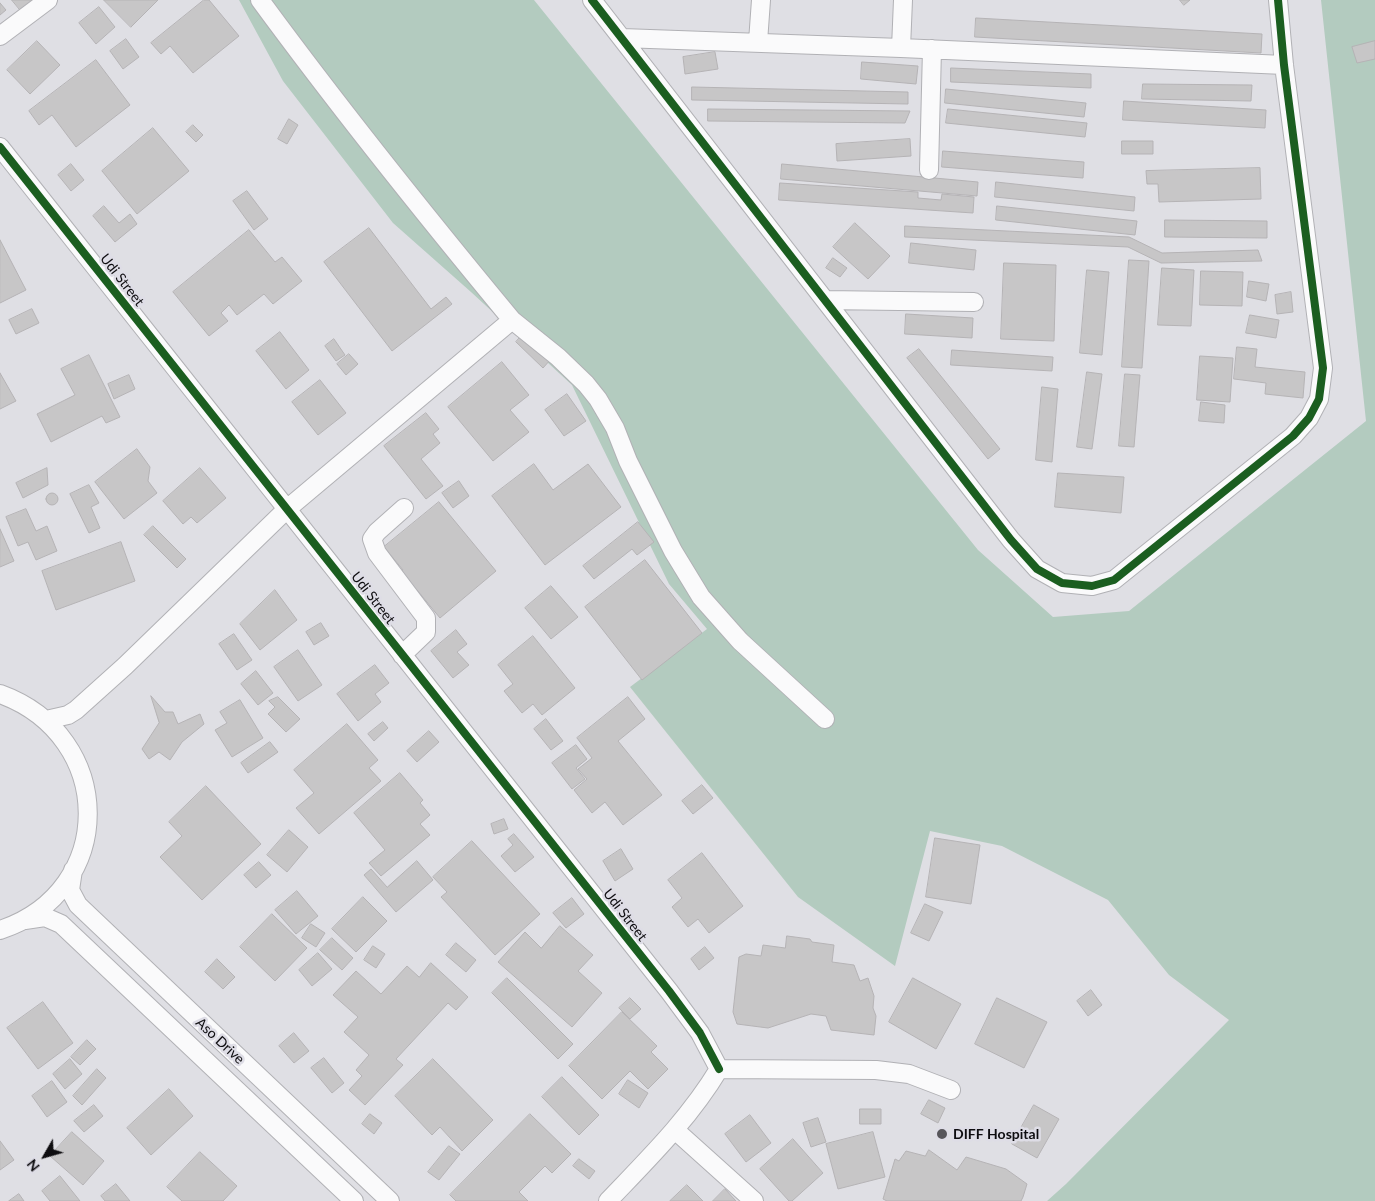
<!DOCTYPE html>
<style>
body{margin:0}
#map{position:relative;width:1375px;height:1201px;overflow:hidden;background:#dfdfe4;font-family:Lato,sans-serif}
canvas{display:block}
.north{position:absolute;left:20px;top:1131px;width:50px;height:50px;-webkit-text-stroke:4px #dedde6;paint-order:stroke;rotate:232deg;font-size:14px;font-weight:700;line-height:20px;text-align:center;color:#0e0d10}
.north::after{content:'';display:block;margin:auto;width:18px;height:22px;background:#0e0d10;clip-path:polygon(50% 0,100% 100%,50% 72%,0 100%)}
</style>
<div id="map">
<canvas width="1375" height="1201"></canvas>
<div class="north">N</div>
</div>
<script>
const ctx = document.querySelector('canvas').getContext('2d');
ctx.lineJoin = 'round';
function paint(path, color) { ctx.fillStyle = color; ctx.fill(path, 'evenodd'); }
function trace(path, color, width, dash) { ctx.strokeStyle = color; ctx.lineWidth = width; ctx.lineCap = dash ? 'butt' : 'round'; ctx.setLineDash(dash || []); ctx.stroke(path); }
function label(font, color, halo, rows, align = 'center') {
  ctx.font = font + ' Lato,sans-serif'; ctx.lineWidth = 5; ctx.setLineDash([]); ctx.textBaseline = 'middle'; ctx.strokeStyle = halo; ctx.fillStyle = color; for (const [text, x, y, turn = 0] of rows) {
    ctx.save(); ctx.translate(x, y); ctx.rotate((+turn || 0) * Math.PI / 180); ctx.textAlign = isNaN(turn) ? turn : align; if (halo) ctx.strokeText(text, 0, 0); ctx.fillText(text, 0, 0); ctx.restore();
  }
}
paint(new Path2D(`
 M239,0H534L978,550L1053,617L1129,611L1366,421L1321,0H1375V1201H1047L1066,1184L1229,1020L1169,975L1108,900L1002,846L930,831L895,966L798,897L630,687L707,629L669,584L572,385L471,292L393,223L283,81Z`), '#b3cbbf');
const building = new Path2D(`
 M12,0H37L22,12Z
 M104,0H158L131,27Z
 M204,0H209L239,36L193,73L170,46L161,54L151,43Z
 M1180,0H1190L1184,5Z
 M0,3L6,10L0,15Z
 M99,7L115,27L96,44L79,23Z
 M976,18L1262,34L1261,53L975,37Z
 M126,39L139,57L123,69L110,51Z
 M37,41L60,65L30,94L7,70Z
 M1375,41V59L1357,63L1352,47Z
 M715,52L718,69L685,74L683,57Z
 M96,60L130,105L76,147L52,115L39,125L29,111Z
 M862,62L918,66L916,84L861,79Z
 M951,68L1091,74V88L951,82Z
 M1143,84L1252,85L1251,101L1142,99Z
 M692,87L908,92V104L692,100Z
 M946,89L1086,103L1084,117L945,103Z
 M1124,101L1266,110L1265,128L1123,120Z
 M708,109L910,111L905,123L708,121Z
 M948,109L1087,123L1085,137L946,123Z
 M289,119L298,125L287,144L278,139Z
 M193,125L203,135L196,142L186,132Z
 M153,128L189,171L137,214L102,171Z
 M910,139L911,156L837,161L836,144Z
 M1122,141H1153V154H1122Z
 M943,151L1084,162L1083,178L942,167Z
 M71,164L84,180L71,191L58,175Z
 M782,164L978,182L977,196L781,179Z
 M1260,168L1261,199L1159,202L1158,184H1147L1146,171Z
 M996,182L1135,197L1134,211L995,197Z
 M780,183L918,192V198L941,200L942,194L974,197L973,213L779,200Z
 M247,191L268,219L254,230L233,201Z
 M104,206L119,223L130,214L137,224L115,242L93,216Z
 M997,206L1137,221L1135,235L996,220Z
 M1165,220L1267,221V238L1165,237Z
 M855,223L890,256L868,279L833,247Z
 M905,226L1129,237L1162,253L1258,250L1262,261L1161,263L1128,247L905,237Z
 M369,228L431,309L446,297L452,304L392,351L324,262Z
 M249,230L275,262L282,257L302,281L273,304L264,294L237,315L229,305L221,313L228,321L209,336L173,292Z
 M0,240L26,290L0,303Z
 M911,243L976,250L974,270L909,263Z
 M833,258L847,268L840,277L826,268Z
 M1129,260L1149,261L1142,368L1122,367Z
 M1004,263L1056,265L1054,341L1001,339Z
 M1162,268L1194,270L1191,326L1158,325Z
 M1087,270L1109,272L1102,355L1080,353Z
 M1201,271L1243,272L1242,306L1200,305Z
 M1249,281L1269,284L1266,301L1247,297Z
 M1291,292L1293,312L1277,314L1275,295Z
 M32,309L39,323L16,334L9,320Z
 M906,314L973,318L972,338L905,334Z
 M1250,315L1279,320L1276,338L1246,333Z
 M280,332L309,370L286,389L256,351Z
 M524,333L551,359L543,368L516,342Z
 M334,339L345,355L336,361L325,346Z
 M1237,347L1257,349L1255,367L1305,372L1303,398L1265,394L1266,383L1234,379Z
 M919,349L1000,449L988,459L907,358Z
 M952,350L1053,357L1052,371L951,365Z
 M349,354L358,364L346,375L337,364Z
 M89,355L120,417L106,423L102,416L51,442L37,414L75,395L61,369Z
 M1200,356L1233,358L1230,402L1197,400Z
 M502,362L529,395L510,410L529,432L493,461L448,407Z
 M1087,372L1102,374L1092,449L1077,447Z
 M0,373L16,401L0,409Z
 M1125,374L1140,375L1134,447L1119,446Z
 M129,375L135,389L114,399L108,384Z
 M320,380L346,413L318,435L292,402Z
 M1042,387L1058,389L1052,462L1036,460Z
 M567,394L586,421L564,436L545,410Z
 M1201,402L1225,405L1224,423L1199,421Z
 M426,413L439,429L433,434L440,443L421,459L443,486L426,499L384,446Z
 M137,449L150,467L148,481L157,493L124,519L95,482Z
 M534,464L553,490L588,464L621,507L545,565L492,496Z
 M47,468L48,485L23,498L16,483Z
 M200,468L226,498L197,523L191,517L183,524L163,501Z
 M1058,473L1124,477L1121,513L1055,507Z
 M459,481L469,496L453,508L442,493Z
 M89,485L99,503L91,507L100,528L89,533L70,494Z
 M46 499a6 6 0 1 1 12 0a6 6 0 1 1-12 0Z
 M439,502L496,571L440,618L417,590L407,598L391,580L403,570L384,547Z
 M26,509L36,531L47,526L57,551L36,560L28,542L18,546L6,517Z
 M638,522L654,542L637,555L632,549L594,579L583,566Z
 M153,526L186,559L177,568L144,535Z
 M0,529L14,561L0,567Z
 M121,542L135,581L56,610L42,571Z
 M645,560L702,633L642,680L585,607Z
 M551,586L578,617L551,639L525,608Z
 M275,590L297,620L260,650L240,624Z
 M321,623L329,636L314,645L306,632Z
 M456,630L467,644L457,652L469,665L453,678L431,651Z
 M234,634L252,660L237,670L219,644Z
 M533,636L575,688L542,715L533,704L522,713L504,691L513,684L498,665Z
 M298,650L322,685L298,701L274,667Z
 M375,665L389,683L375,694L381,702L358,721L337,694Z
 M256,671L273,693L258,705L241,684Z
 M151,696L165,712H173L178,724L200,714L204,724L182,742L170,760L159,752L149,759L142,749L159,723Z
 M278,697L300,719L286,732L268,714L275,707L269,701Z
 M628,697L645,719L618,741L662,795L623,825L605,802L592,813L574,790L587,779L578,769L592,758L577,738Z
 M240,700L263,738L232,757L215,730L227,723L220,712Z
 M546,719L563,741L551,750L534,729Z
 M383,722L388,728L374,741L368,734Z
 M347,724L378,760L369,768L381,781L319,834L296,808L314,793L294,770Z
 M429,731L439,742L417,762L407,751Z
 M270,742L278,752L248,773L241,763Z
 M576,745L587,759L576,768L585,779L572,789L552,763Z
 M400,773L423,800L420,803L430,815L420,824L430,835L381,876L369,863L385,850L354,813Z
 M702,785L713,798L693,814L682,801Z
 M206,786L261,844L202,900L160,857L182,836L169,822Z
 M504,819L508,829L494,834L491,824Z
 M289,830L308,847L287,872L267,855Z
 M514,834L534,857L515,872L501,856L513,845L508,839Z
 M935,838L980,845L971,904L926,897Z
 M472,841L540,914L495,955L441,897L447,892L433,877Z
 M621,849L633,869L615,881L603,861Z
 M702,853L743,906L709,933L698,919L688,927L672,907L682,898L668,880Z
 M417,861L433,880L396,912L364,875L371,869L387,887Z
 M259,862L271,875L256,888L244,875Z
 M297,891L318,916L296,934L275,910Z
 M363,897L387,921L356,952L332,929Z
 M572,898L584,914L566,928L553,913Z
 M925,904L943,912L929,941L911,933Z
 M272,914L307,948L275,981L240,947Z
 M311,924L325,933L316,947L302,938Z
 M560,926L593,955L578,971L602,993L572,1027L498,962L525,932L541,948Z
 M787,936L810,939L812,942L834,945L832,962L854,965L860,981L868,978L874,996L873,1008L876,1016L874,1035L831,1030L826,1016L811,1014L768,1028L737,1024L733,1012L739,957L746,954L761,956L763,945L785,948Z
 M332,938L353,958L342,970L320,950Z
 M456,943L476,960L466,972L446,955Z
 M373,946L385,954L376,968L364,960Z
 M705,947L714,958L699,970L691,959Z
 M318,953L332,969L312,986L299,970Z
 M217,959L235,977L223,989L205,972Z
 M431,963L468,997L456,1010L448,1003L396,1059L403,1065L365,1105L349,1090L362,1076L356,1070L369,1055L344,1032L358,1017L333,995L356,971L381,994L407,966L419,977Z
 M507,978L573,1044L558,1059L492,993Z
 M913,978L961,1004L936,1049L889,1022Z
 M1091,990L1102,1005L1088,1016L1077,1001Z
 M630,998L641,1009L630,1019L619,1008Z
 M997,998L1047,1022L1024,1068L975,1044Z
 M43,1002L73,1043L38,1069L7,1028Z
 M622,1012L657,1046L651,1052L668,1069L648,1089L630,1071L602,1099L569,1066Z
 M294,1033L309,1051L294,1063L279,1046Z
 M87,1040L96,1049L80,1065L71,1057Z
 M324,1058L344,1083L332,1093L311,1068Z
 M70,1059L82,1074L65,1089L53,1074Z
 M433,1059L493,1120L462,1151L440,1127L432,1135L395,1096Z
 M97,1069L106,1078L82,1105L73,1096Z
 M562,1077L599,1115L579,1135L542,1097Z
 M628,1080L648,1093L639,1108L619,1094Z
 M52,1081L67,1102L47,1117L32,1096Z
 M169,1089L193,1116L151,1155L127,1128Z
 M929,1100L945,1108L938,1123L921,1114Z
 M94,1105L103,1116L84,1132L74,1121Z
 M1034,1105L1059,1119L1037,1158L1012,1144Z
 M860,1109H881V1124H860Z
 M370,1114L382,1123L374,1134L362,1124Z
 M530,1114L571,1154L552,1173L545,1166L519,1192L528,1201H456L450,1195Z
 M750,1115L771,1143L746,1162L725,1134Z
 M818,1118L826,1142L811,1147L803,1123Z
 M72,1132L104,1161L83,1185L50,1156Z
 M873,1132L885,1177L838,1189L826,1144Z
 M793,1139L823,1173L792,1201H789L760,1169Z
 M0,1141L14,1160L0,1170Z
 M449,1146L460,1154L439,1180L428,1172Z
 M929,1150L957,1170L966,1157L1006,1169L1027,1184L1023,1197L1021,1201H887L883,1199L895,1159L899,1161L906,1151L925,1156Z
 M200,1152L237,1186L223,1201H182L167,1187Z
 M579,1159L595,1171L589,1179L573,1166Z
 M60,1176L80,1201H50L42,1191Z
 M116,1184L130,1201H105L101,1196Z
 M687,1185L703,1201H670Z
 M725,1189L736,1201H713Z
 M19,1194L24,1201H9Z`);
paint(building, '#c7c6c7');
trace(building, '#b5b3b5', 1);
const minor = new Path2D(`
 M592,0L1011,540L1037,569L1062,583L1092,586L1114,580L1293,436L1309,418L1319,399L1323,368L1284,65L1278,0
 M0,36L48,0
 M622,38L901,48L1284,65
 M758,42L761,0
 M901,48L903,0
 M0,147L669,991L700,1033L719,1069
 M929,170L932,49
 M825,300L974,302
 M512,320L558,357L586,384L598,399L615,428L628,461L673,551L701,597L740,641L825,719
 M402,655L426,632V618L377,553L372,539L377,532L404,508
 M0,694C116,736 118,891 0,930
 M46,720L68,715L76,710L125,666L287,509L512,320C425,215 340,109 260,0
 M73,870L70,890L78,905L390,1201
 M25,920L45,917L61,924L354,1201
 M675,1130L754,1201
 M608,1201C648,1159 689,1119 719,1069L876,1070L909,1074L951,1090`);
trace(minor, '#b1b1b5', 20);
trace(minor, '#fafafb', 18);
trace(new Path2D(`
 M592,0L1011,540L1037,569L1062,583L1092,586L1114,580L1293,436L1309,418L1319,399L1323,368L1284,65L1278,0
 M0,147L669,991L700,1033L719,1069`), '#1b5e20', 8);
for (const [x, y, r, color] of [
 [942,1134,6,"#57565a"]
]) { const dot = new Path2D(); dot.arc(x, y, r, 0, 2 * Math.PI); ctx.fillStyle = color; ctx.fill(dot); trace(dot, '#dedde6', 2); }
label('14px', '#0e0d10', '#dedde6', [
 ["Udi Street",122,280,52],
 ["Udi Street",373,598,52],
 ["Udi Street",625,915,52],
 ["Aso Drive",220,1041,43]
]);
label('bold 14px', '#0e0d10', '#dedde6', [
 ["DIFF Hospital",953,1134]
], 'left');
</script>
